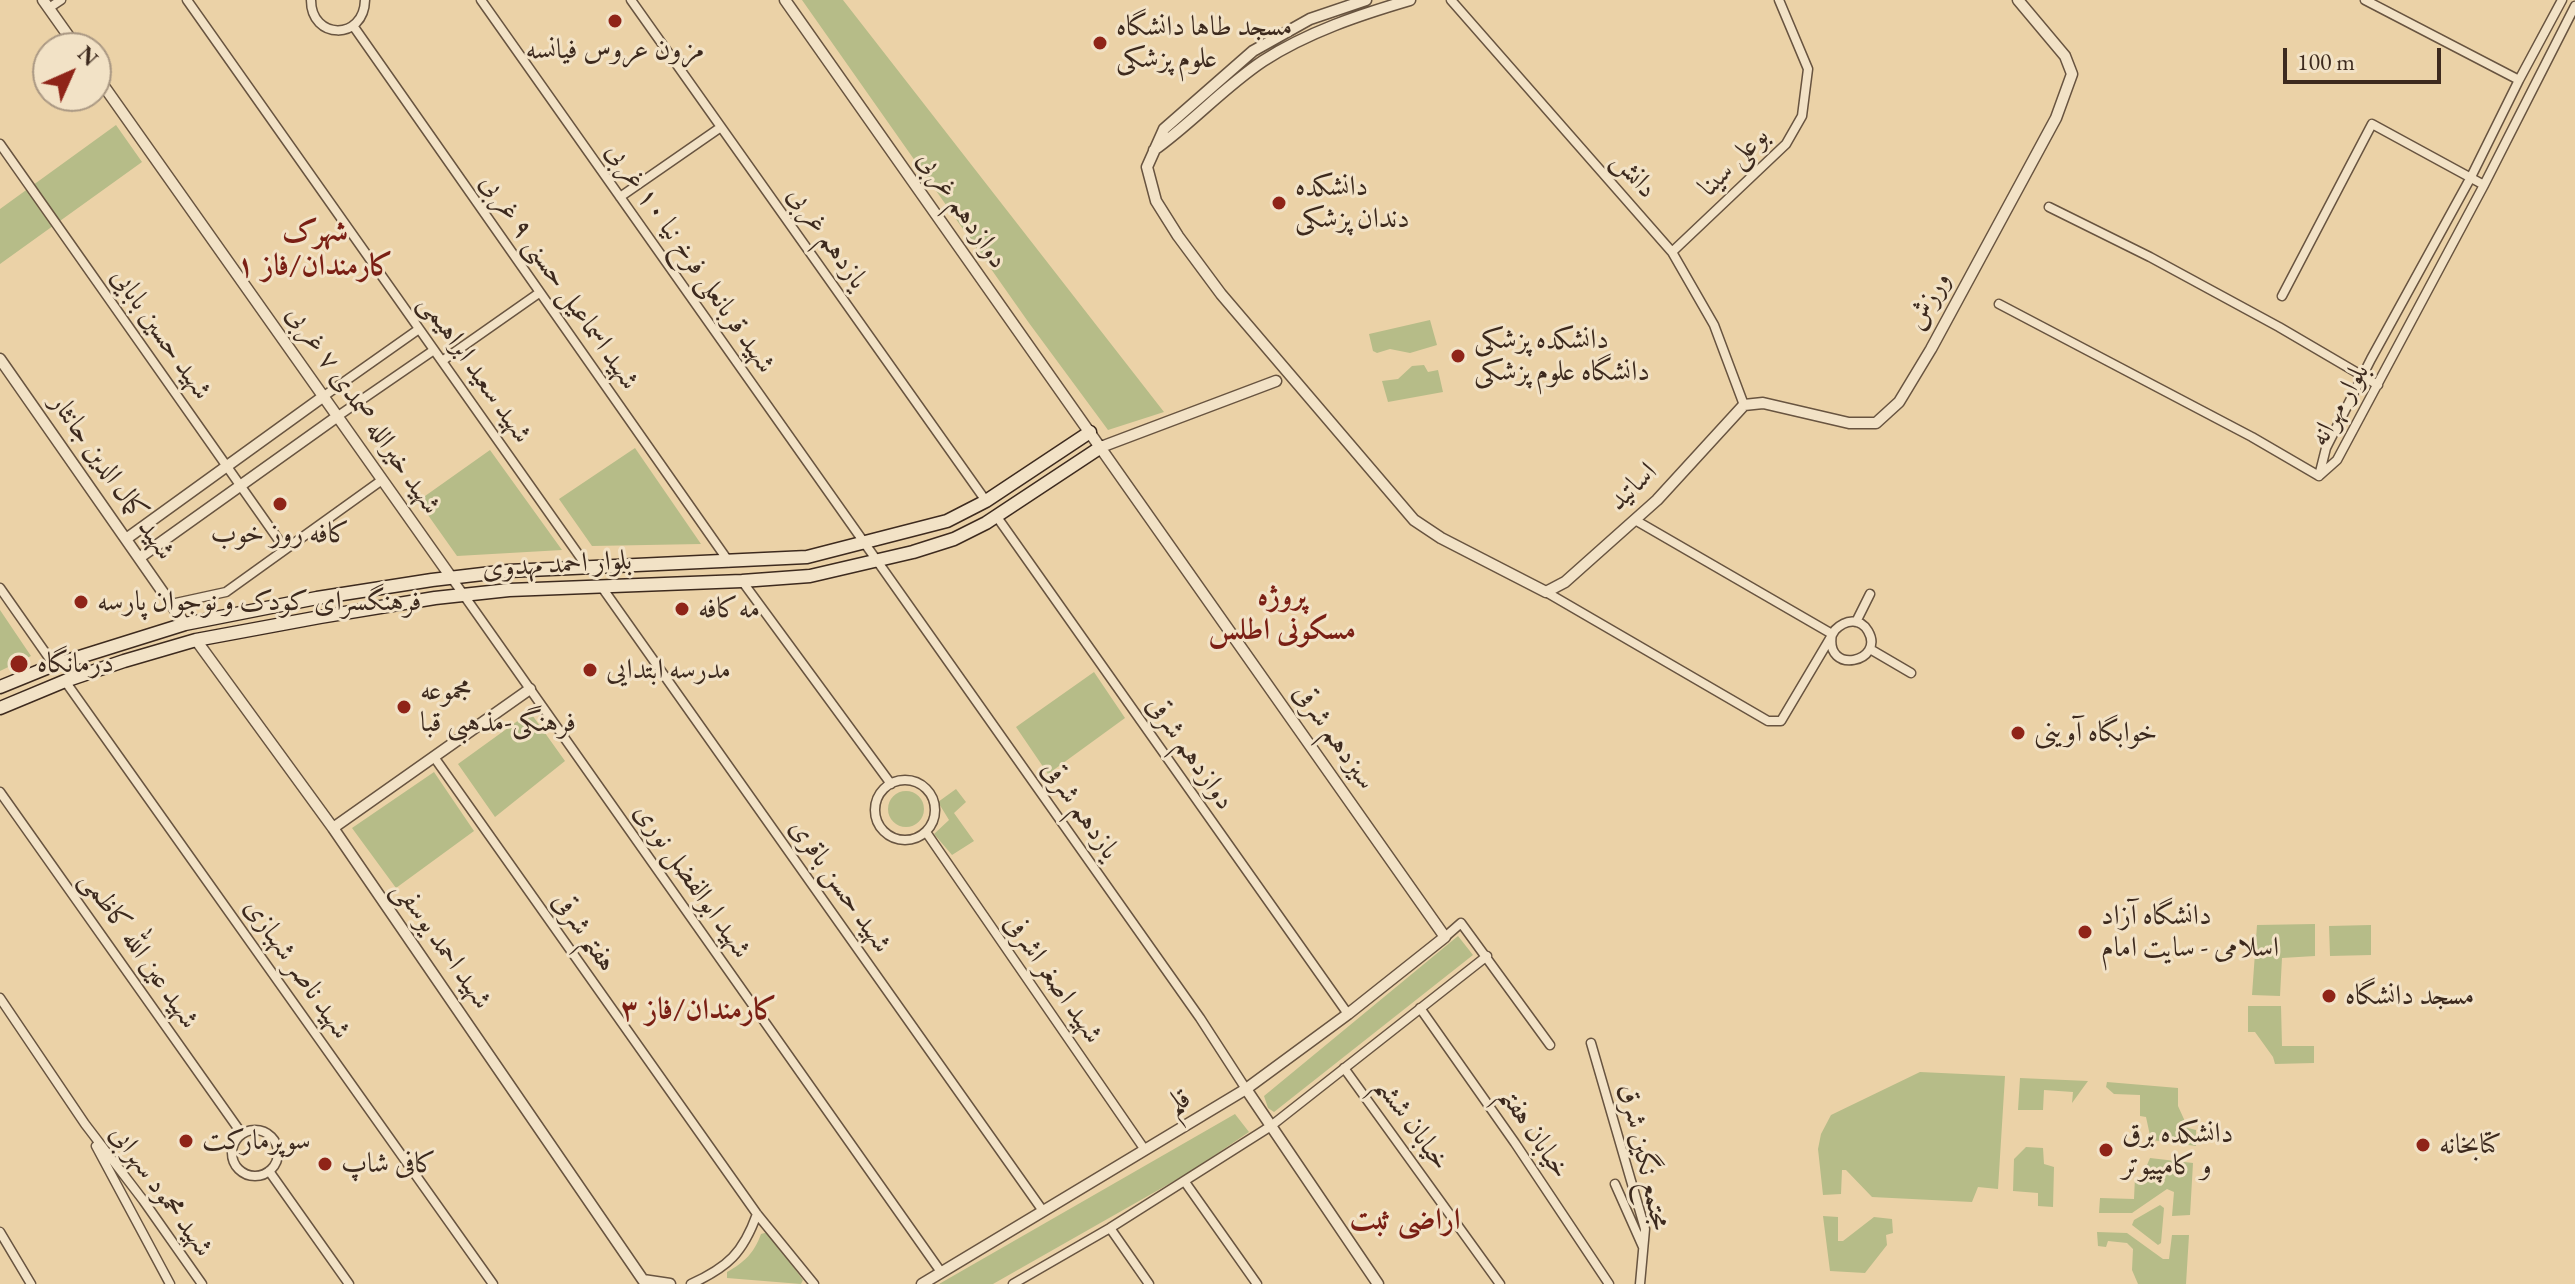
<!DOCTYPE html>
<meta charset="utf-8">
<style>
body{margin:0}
#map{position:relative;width:2575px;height:1284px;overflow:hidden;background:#ebd2a7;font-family:"EB Garamond",serif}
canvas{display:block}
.north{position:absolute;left:32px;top:32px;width:80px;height:80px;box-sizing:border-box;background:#f2e2c6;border:2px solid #aa9883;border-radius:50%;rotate:45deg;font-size:22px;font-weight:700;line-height:32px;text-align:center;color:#3d2a1e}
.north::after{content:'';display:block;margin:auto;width:28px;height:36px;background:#8f2418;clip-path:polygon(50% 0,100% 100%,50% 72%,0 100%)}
.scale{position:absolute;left:2283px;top:48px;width:158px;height:36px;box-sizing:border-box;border:4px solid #3d2a1e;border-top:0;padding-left:10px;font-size:24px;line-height:28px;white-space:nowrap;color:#3d2a1e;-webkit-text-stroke:6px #f2e2c6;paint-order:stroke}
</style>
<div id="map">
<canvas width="2575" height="1284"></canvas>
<div class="north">N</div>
<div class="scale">100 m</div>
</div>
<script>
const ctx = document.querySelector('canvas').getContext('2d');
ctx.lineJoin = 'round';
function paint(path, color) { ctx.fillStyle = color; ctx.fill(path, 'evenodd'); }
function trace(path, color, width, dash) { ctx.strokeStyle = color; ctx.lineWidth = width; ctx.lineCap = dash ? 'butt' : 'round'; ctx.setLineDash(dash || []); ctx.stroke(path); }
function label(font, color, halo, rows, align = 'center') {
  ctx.font = font + ' "EB Garamond",Amiri,serif'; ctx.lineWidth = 6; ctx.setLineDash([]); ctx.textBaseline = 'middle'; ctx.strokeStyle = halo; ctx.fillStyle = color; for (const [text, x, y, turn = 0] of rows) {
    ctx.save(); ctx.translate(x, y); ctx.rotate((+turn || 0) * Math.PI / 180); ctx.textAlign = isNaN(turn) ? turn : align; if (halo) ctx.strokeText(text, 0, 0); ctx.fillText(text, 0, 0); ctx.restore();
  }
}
paint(new Path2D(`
 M802,0H843L1164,412L1108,430L1029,323Z
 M116,125L142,162L0,264V209Z
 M1430,320L1437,345L1410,353L1390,349L1377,353L1373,351L1369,334Z
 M1424,365L1428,372L1438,370L1443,392L1388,402L1382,381L1398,379L1412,366Z
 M635,448L701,544L592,546L559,499Z
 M490,450L562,550L457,556L418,501Z
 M0,610L31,656L0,671Z
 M1094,672L1125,718L1048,774L1016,727Z
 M530,712L565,761L495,817L458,764Z
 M434,772L474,831L396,888L352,828Z
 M956,789L966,802L954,813L974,841L952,855L934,834L949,820L938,802Z
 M888 809a18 18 0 1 1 36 0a18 18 0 1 1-36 0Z
 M2315,924V956L2282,958L2280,996L2252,995L2257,925Z
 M2371,925V955L2330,956L2329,926Z
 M1458,936L1473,955L1274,1112L1268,1108L1264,1096Z
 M2248,1006H2281L2282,1046H2314V1063L2275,1064L2273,1057L2255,1032H2248Z
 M1920,1072L2005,1076L1998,1189L1978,1187L1972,1202L1872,1197L1846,1170H1842L1841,1194L1823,1195L1818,1149L1821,1134L1831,1115Z
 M2020,1078L2088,1081L2072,1103L2073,1092L2044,1090L2043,1110H2018Z
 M2107,1082L2178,1088V1106L2188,1128L2196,1130V1146L2151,1140L2146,1117L2140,1116V1095L2114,1094L2106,1087Z
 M1235,1114L1249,1132L1190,1172L993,1284H939Z
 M2026,1147L2043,1148L2044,1164L2054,1167L2053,1207L2038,1206V1193L2013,1191L2014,1159Z
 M2150,1158L2193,1163L2190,1215L2172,1216L2174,1192L2167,1189L2132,1213H2099L2100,1198L2134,1199L2135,1177H2142Z
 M2160,1205L2164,1208L2161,1243L2158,1245L2132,1225L2134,1220Z
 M1823,1216L1838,1217V1241H1843L1874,1217L1892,1219L1893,1233L1886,1235L1887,1245L1865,1273L1830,1271Z
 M768,1232L803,1280L801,1284L727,1278V1272C745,1262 754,1253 761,1234Z
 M2097,1232L2127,1233L2163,1259H2169L2172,1235H2189L2186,1284H2138L2132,1270L2133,1249L2127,1243L2108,1241L2106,1247L2098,1246Z`), '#b6bc88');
const minor = new Path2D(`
 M187,0L588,568
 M311,0C311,40 364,41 365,0
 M481,0L1200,1018L1246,1089
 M631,0L986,501
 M1451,0L1672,252L1714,325L1744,405
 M2365,0L2519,80
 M49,8L61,0
 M354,27L729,562
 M0,144L285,549
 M620,197L721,127
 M2049,207L2150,257L2279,327L2378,385
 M1672,252L1786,144L1802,116L1808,69L1779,0
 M2282,296L2372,124L2484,185
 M1999,304L2252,437L2319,476
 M442,361L539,293
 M324,396L419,329
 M338,416L434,350
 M2319,476L2337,460L2484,185L2575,6
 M2319,476L2326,448L2371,359L2471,177L2519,80L2562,0
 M997,517L1348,1014
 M1635,520L1832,634
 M451,577L941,1272
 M742,581L891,784
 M601,586L1043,1211
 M0,588L54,665
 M1546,592L1768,721H1781L1835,630C1845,620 1860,617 1868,631C1886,662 1824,676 1832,634
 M171,604L226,592L382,480
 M1856,622L1870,594
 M1870,649L1911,673
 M65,681L493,1284
 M434,757L757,1214L814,1284
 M875 810a30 30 0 1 1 60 0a30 30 0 1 1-60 0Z
 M0,792L242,1134
 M926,832L1145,1150
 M1445,937L1461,923L1550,1045
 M0,998L85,1124L143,1200L202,1284
 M1420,1008L1515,1143L1609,1284
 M1591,1043L1645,1229L1640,1284
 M1344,1068L1500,1284
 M232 1153a23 23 0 1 1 46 0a23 23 0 1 1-46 0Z
 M96,1146L170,1284
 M269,1171L349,1284
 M1185,1182L1257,1284
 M1615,1184L1643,1247
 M1110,1228L1149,1284
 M0,1232L31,1284
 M691,1284C728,1267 743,1253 757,1214
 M1013,1284L1110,1228L1271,1126L1487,956`);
const tertiary = new Path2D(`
 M43,0L77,48
 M785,0L1445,937L1348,1014L1246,1089L922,1284
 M1366,0L1310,19L1253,51L1164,129L1147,167L1156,201L1178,236L1221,294L1414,520L1441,538L1546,592L1565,582L1657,500L1744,405L1763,403L1849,423H1876L1899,402L1931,349L2056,118L2072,74L2065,56L2018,0
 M96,75L451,577
 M1154,150C1192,123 1224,87 1263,61C1308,32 1359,15 1410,0
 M0,359L185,624
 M1101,447L1276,381
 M126,539L324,396
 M139,558L338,416
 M196,640L333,828L643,1280
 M333,828L530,689
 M1246,1089L1378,1284
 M643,1280L670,1284`);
const secondary = new Path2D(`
 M0,687L54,665L185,624L317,598L432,580L508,571L807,557L947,521L986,501L1090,432
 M0,708L65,681L124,661L196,640L320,617L435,598L509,590L742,581L810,576L913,552L954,539L986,523L1101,447`);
trace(minor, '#685440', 11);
trace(tertiary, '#685440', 13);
trace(secondary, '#3d2a1e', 15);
trace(minor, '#f2e2c6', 8);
trace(tertiary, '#f2e2c6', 10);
trace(secondary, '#f2e2c6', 12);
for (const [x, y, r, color] of [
 [615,21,8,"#8f2418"],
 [1100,43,8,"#8f2418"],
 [1279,203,8,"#8f2418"],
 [1458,356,8,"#8f2418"],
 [280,504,8,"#8f2418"],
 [81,602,8,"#8f2418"],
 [682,609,8,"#8f2418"],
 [19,664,10,"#8f2418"],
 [590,670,8,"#8f2418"],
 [404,707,8,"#8f2418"],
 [2018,733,8,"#8f2418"],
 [2085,932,8,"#8f2418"],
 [2329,996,8,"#8f2418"],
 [186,1141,8,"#8f2418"],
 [2423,1145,8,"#8f2418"],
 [2106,1150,8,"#8f2418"],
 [325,1164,8,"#8f2418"]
]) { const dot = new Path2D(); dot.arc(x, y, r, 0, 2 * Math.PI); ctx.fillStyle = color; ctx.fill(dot); trace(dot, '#f2e2c6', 3); }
label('28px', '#3d2a1e', '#f2e2c6', [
 ["مسجد طاها دانشگاه",1116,27],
 ["علوم پزشکی",1116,59],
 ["مزون عروس فیانسه",615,50,"center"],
 ["دانشکده",1295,187],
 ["دندان پزشکی",1295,219],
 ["دانشکده پزشکی",1474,340],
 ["دانشگاه علوم پزشکی",1474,372],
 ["کافه روز خوب",280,534,"center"],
 ["فرهنگسرای کودک و نوجوان پارسه",97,602],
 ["مه‌کافه",698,609],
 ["درمانگاه",37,664],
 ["مدرسه ابتدایی",606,670],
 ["مجموعه",420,691],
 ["فرهنگی-مذهبی قبا",420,723],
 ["خوابگاه آوینی",2034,733],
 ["دانشگاه آزاد",2101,916],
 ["اسلامی - سایت امام",2101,948],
 ["مسجد دانشگاه",2345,996],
 ["دانشکده برق",2122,1134],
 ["و کامپیوتر",2122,1166],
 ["سوپرمارکت",202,1141],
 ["کتابخانه",2439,1145],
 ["کافی شاپ",341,1164]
], 'left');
label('28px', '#3d2a1e', '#f2e2c6', [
 ["بوعلی سینا",1734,162,-45],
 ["دانش",1634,175,49],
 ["دوازدهم غربی",962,210,55],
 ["یازدهم غربی",827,238,55],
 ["شهید قربانعلی فرخ نیا ۱۰ غربی",690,258,55],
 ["شهید اسماعیل حسنی ۹ غربی",559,282,55],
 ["ورزش",1929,301,-61],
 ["شهید حسین بابایی",161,334,55],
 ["شهید سعید ابراهیمی",475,369,55],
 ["بلوار مهرانه",2340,405,-60],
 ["شهید خیرالله صمدی ۷ غربی",363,410,55],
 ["شهید کمال الدین جانثار",112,477,55],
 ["اساتید",1633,487,-44],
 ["بلوار احمد مهدوی",557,565,-3],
 ["سیزدهم شرقی",1334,737,55],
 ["دوازدهم شرقی",1190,753,55],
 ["یازدهم شرقی",1080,810,55],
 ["شهید ابوالفضل نوری",692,881,55],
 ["شهید حسن باقری",840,886,55],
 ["هفتم شرقی",584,932,55],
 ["شهید احمد یوسفی",442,945,55],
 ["شهید عین الله کاظمی",139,950,55],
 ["شهید ناصر شهبازی",297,969,55],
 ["شهید اصغر اشرفی",1053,979,55],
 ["قلم",1179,1102,-31],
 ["خیابان ششم",1412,1124,54],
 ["خیابان هفتم",1534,1133,56],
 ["مجتمع نگین شرق",1644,1157,77],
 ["شهید محمود سهرابی",161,1191,54]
]);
label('bold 30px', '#7a1f14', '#f2e2c6', [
 ["شهرک",315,233],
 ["کارمندان/فاز ۱",315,267],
 ["پروژه",1282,597],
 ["مسکونی اطلس",1282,631],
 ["کارمندان/فاز ۳",699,1011],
 ["اراضی ثبت",1405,1221]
]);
</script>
